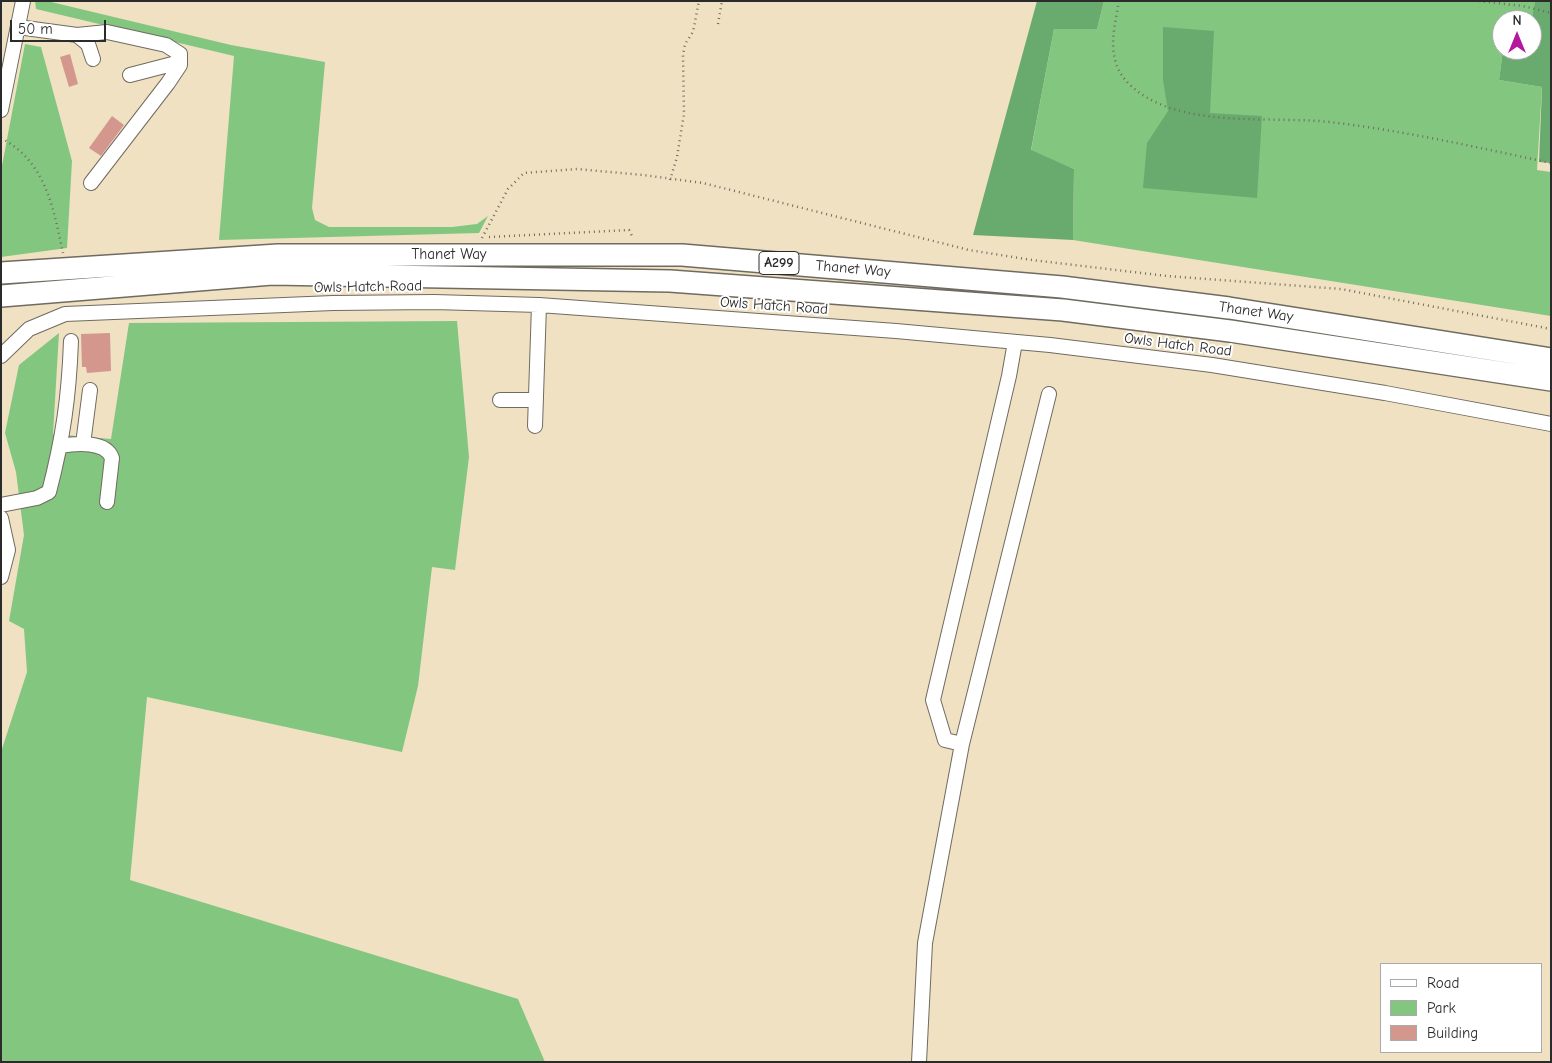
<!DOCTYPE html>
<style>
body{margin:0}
#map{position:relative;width:1552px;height:1063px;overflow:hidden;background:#efe1c2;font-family:"Comic Neue",sans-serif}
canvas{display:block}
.frame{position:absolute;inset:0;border:2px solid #2b2b2b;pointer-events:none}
.legend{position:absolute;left:1380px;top:963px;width:162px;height:90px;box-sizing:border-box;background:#fff;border:1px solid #aaa;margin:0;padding:6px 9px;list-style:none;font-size:15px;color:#2b2b2b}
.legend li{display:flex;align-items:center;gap:10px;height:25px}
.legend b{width:25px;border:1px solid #aaa}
.north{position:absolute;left:1492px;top:10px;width:50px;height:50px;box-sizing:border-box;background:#fff;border:1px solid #aaa;border-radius:50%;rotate:0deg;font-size:14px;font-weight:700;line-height:20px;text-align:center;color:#2b2b2b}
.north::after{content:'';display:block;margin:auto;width:18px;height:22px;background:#b5179e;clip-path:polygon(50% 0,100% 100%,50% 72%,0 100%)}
.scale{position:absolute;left:10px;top:20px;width:96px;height:22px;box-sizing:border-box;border:2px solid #2b2b2b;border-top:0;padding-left:6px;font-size:15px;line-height:18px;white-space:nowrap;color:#2b2b2b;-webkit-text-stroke:4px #fff;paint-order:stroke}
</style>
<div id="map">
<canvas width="1552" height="1063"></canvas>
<div class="frame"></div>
<ul class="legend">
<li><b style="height:6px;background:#fff"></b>Road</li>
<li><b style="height:14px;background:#82c680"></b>Park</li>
<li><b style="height:14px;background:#d3978e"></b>Building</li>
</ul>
<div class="north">N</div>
<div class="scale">50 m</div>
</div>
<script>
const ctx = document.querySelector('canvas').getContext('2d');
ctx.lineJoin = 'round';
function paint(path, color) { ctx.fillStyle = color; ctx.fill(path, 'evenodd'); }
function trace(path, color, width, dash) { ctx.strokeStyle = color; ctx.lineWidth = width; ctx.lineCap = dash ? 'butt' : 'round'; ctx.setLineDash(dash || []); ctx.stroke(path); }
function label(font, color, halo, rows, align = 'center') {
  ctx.font = font + ' "Comic Neue",sans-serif'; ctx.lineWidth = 4; ctx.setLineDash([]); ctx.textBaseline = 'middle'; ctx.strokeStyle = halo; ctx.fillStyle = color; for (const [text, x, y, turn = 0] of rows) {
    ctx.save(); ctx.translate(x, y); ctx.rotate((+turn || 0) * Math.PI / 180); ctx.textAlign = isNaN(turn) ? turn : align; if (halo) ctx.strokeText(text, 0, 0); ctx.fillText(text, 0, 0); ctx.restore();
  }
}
paint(new Path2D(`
 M35,1H47L231,45L325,62L312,208L315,220L329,227H452L477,224L488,216L479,233L219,240L234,56L36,9Z
 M1104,1H1535L1533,19L1508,16L1507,20H1502L1503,50L1499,80L1542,87L1537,170L1551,172V316L1073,240L1074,169L1031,151L1054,29H1097Z
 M25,44L41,47L72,161L67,248L1,257V171Z
 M457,321L469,457L455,570L432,567L418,686L402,752L147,697L130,880L518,999L545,1062H1V752L27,672L24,629L9,621L24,535L16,472L5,433L19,365L59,333L53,434L111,439L129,323Z`), '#82c680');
paint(new Path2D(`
 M1037,1H1104L1097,29H1054L1031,150L1074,169L1073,240L973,235Z
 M1535,1H1551V163L1539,162L1542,87L1499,80L1503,50H1532V20H1507L1508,16L1532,19Z
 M1163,27L1214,31L1210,113L1262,116L1257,198L1143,188L1147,143L1168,111L1163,80Z`), '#69ab6e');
paint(new Path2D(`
 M70,54L78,84L69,87L60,57Z
 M112,116L124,125L101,156L89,148Z
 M110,333L111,371L87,373L86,367H82L81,334Z`), '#d3978e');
const minor = new Path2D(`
 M18,27L77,35L107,32L166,45L180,54V65L168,83L91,183
 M77,35L88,44L93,59
 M130,75L180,62
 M1,110L23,1
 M1,356L29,329L65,314L333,303L434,302L539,305L896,331L1050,345L1212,365L1385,393L1551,424
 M500,400H536
 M535,426L539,305
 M83,444L90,390
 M61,446C76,443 106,441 112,458L107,502
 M1,505L37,498L49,492C63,438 69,397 71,341
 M1,518L8,550L1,577
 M962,744L945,740L933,700L1009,376L1015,342
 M919,1062L925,943L962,744L1049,394`);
const highway = new Path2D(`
 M1,273L278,255H682L1062,287L1229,308L1551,359
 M1,296L272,274L670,281L1063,310L1230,331L1551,380`);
trace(minor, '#706b60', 16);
trace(highway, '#706b60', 24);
trace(new Path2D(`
 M1119,1C1114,30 1105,60 1129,84C1178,132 1276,114 1338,123C1410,132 1480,148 1551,163
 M1479,1L1523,6L1551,13
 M718,24L722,1
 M1,138C46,162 53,207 63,253
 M670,180L677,157L684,114L683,55L685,44L693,32L699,1
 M489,237L629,230L632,236
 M482,238L508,189L524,173L577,169L643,175L703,183L969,250L1032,260L1167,276L1341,289L1551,329`), '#706b60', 2.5, [1, 4]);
trace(minor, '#fff', 14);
trace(highway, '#fff', 21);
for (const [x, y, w] of [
 [779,263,40]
]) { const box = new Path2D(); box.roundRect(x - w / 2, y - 11.5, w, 23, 4); ctx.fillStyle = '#fff'; ctx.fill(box); trace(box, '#2b2b2b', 1); }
label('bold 14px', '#2b2b2b', null, [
 ["A299",779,263]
]);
label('15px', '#2b2b2b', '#fff', [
 ["Thanet Way",449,255],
 ["Thanet Way",853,269,5],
 ["Owls Hatch Road",368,287,-1],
 ["Owls Hatch Road",774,306,4],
 ["Thanet Way",1256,312,8],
 ["Owls Hatch Road",1178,345,7]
]);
</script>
